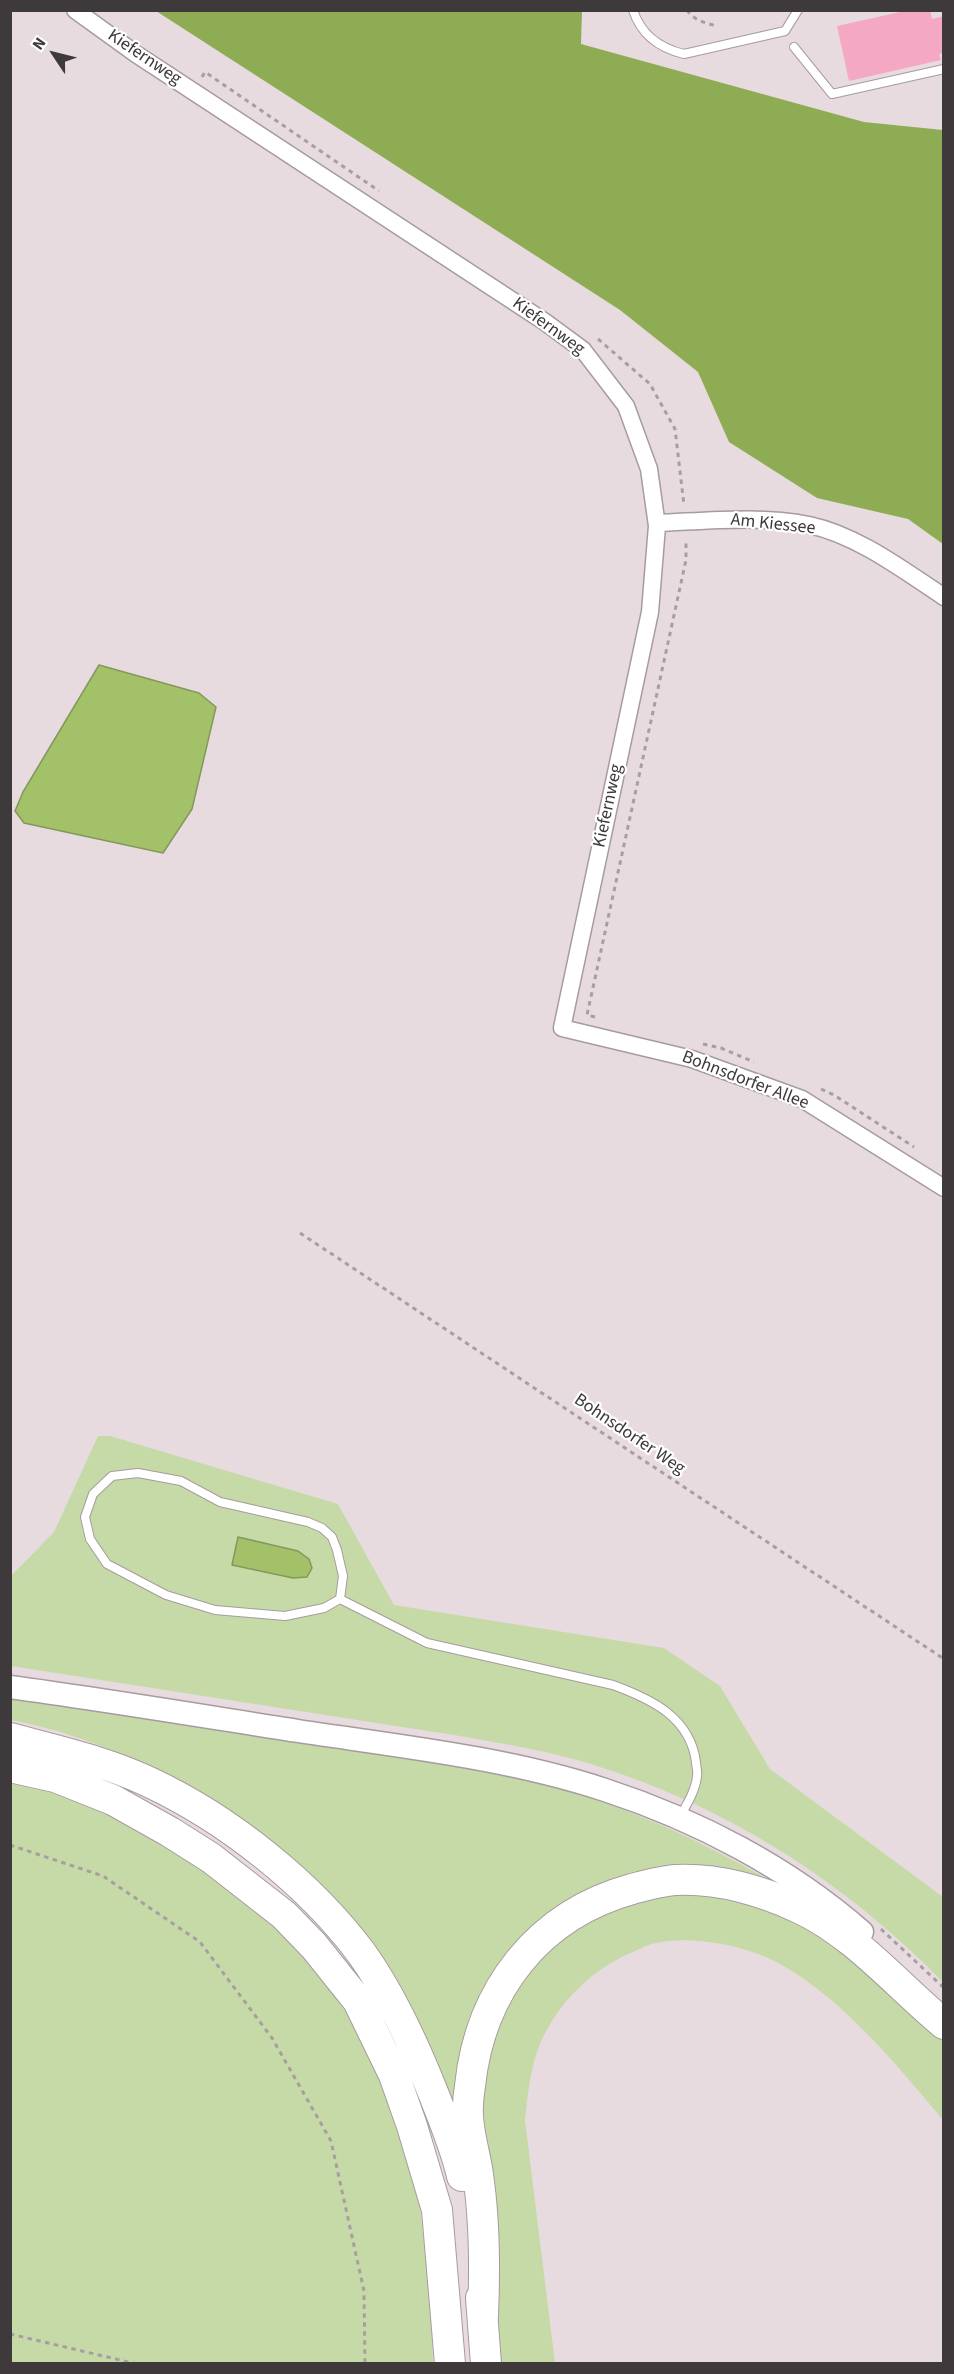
<!DOCTYPE html>
<style>
body{margin:0}
#map{position:relative;width:954px;height:2374px;overflow:hidden;background:#e7dbdf;font-family:"Source Sans 3",sans-serif}
canvas{display:block}
.frame{position:absolute;inset:0;border:12px solid #3e393b;pointer-events:none}
.north{position:absolute;left:24px;top:24px;width:60px;height:60px;-webkit-text-stroke:4px #fff;paint-order:stroke;rotate:305deg;font-size:16px;font-weight:700;line-height:24px;text-align:center;color:#3e393b}
.north::after{content:'';display:block;margin:auto;width:21px;height:27px;background:#3e393b;clip-path:polygon(50% 0,100% 100%,50% 72%,0 100%)}
</style>
<div id="map">
<canvas width="954" height="2374"></canvas>
<div class="frame"></div>
<div class="north">N</div>
</div>
<script>
const ctx = document.querySelector('canvas').getContext('2d');
ctx.lineJoin = 'round';
function paint(path, color) { ctx.fillStyle = color; ctx.fill(path, 'evenodd'); }
function trace(path, color, width, dash) { ctx.strokeStyle = color; ctx.lineWidth = width; ctx.lineCap = dash ? 'butt' : 'round'; ctx.setLineDash(dash || []); ctx.stroke(path); }
function label(font, color, halo, rows, align = 'center') {
  ctx.font = font + ' "Source Sans 3",sans-serif'; ctx.lineWidth = 4.5; ctx.setLineDash([]); ctx.textBaseline = 'middle'; ctx.strokeStyle = halo; ctx.fillStyle = color; for (const [text, x, y, turn = 0] of rows) {
    ctx.save(); ctx.translate(x, y); ctx.rotate((+turn || 0) * Math.PI / 180); ctx.textAlign = isNaN(turn) ? turn : align; if (halo) ctx.strokeText(text, 0, 0); ctx.fillText(text, 0, 0); ctx.restore();
  }
}
paint(new Path2D(`
 M98,1436H110L338,1504L394,1605L664,1648L720,1686L770,1769L943,1897V1982C845,1882 728,1807 594,1765C550,1751 504,1744 460,1736L11,1666L10,1577L54,1532Z
 M11,1698C103,1710 196,1727 289,1741C382,1755 479,1766 570,1792C640,1812 706,1844 769,1880L600,1890L462,2049L455,2089V2103L393,1981L150,1767C105,1746 59,1729 11,1720Z
 M10,1780L89,1802L174,1844L283,1932L334,1995L356,2027L387,2090L407,2146L420,2209L430,2289L433,2363H11Z
 M706,1890L811,1923L936,2033L943,2042V2120C898,2066 842,1998 780,1964C748,1946 692,1935 656,1943C649,1944 642,1948 635,1951C593,1968 558,2002 540,2044C530,2068 528,2094 525,2120L555,2363L498,2364L473,2124L502,2003L557,1937L643,1896Z`), '#c6daa7');
paint(new Path2D(`
 M156,11H582L581,44L864,122L943,130V544L908,519L817,498L729,442L698,372L620,310Z`), '#8eac54');
const water = new Path2D(`
 M99,665L199,693L216,707L192,809L163,853L24,823L15,811L23,792Z
 M238,1537L298,1551L309,1559L312,1568L307,1577L293,1578L232,1565Z`);
paint(water, '#a2c169');
trace(water, '#84985b', 1.5);
paint(new Path2D(`
 M909,10H930L932,19L944,16V53L939,54L941,60L849,81L837,26Z`), '#f5a8c4');
const lane = new Path2D(`
 M633,10C641,35 659,48 684,54L785,31L798,10
 M794,47L832,94L944,69
 M340,1599L343,1576L337,1550L332,1537L322,1528L308,1522L220,1502L181,1481L138,1473L112,1476L93,1494L85,1517L90,1539L107,1564L166,1595L215,1610L285,1616L324,1608L340,1599L427,1643L613,1685C651,1699 690,1717 696,1762C696,1766 698,1772 697,1776C696,1790 686,1806 679,1818`);
const street = new Path2D(`
 M75,10L136,54L545,322L583,350L626,406L649,469L657,526L650,612L562,1028L692,1059L802,1099L944,1188
 M657,523C706,521 761,515 809,525C857,535 903,570 944,597`);
const secondary = new Path2D(`
 M10,1687C106,1700 202,1716 298,1731C398,1746 509,1758 605,1790C697,1820 789,1868 862,1932`);
const highway = new Path2D(`
 M10,1738C57,1751 105,1761 149,1782C228,1819 310,1884 362,1954C392,1996 415,2047 434,2095C444,2121 456,2149 462,2176
 M10,1767L55,1777L113,1800L170,1832L211,1858L284,1915L314,1946L358,2001L394,2075L412,2126L437,2210L450,2364
 M481,2298L486,2364
 M483,2316C485,2269 485,2222 478,2175C476,2159 471,2143 469,2126C467,2114 468,2098 470,2086C480,1990 538,1915 632,1889C647,1885 661,1881 676,1880C718,1878 762,1891 799,1908C855,1934 897,1985 944,2024`);
trace(lane, '#a69b9e', 10);
trace(street, '#a69b9e', 19);
trace(secondary, '#a69b9e', 25);
trace(highway, '#a69b9e', 32);
trace(new Path2D(`
 M687,10C695,21 705,23 717,26
 M202,77L205,72L379,191
 M598,339L650,384L675,429L684,505
 M595,1017L587,1015L686,560V539
 M703,1044L721,1048L754,1062
 M821,1089L834,1095L914,1147
 M300,1233L944,1659
 M10,1845L103,1876L200,1942L272,2038L331,2141L364,2291L365,2364
 M881,1929L944,1988
 M10,2334L137,2364`), '#a89ea2', 3, [4.5, 4.5]);
trace(lane, '#fff', 8);
trace(street, '#fff', 16);
trace(secondary, '#fff', 22);
trace(highway, '#fff', 30);
label('18px', '#3e393b', '#fff', [
 ["Kiefernweg",144,58,34],
 ["Kiefernweg",548,327,36],
 ["Am Kiessee",773,525,6],
 ["Kiefernweg",609,806,-78],
 ["Bohnsdorfer Allee",745,1081,21],
 ["Bohnsdorfer Weg",629,1435,34]
]);
</script>
